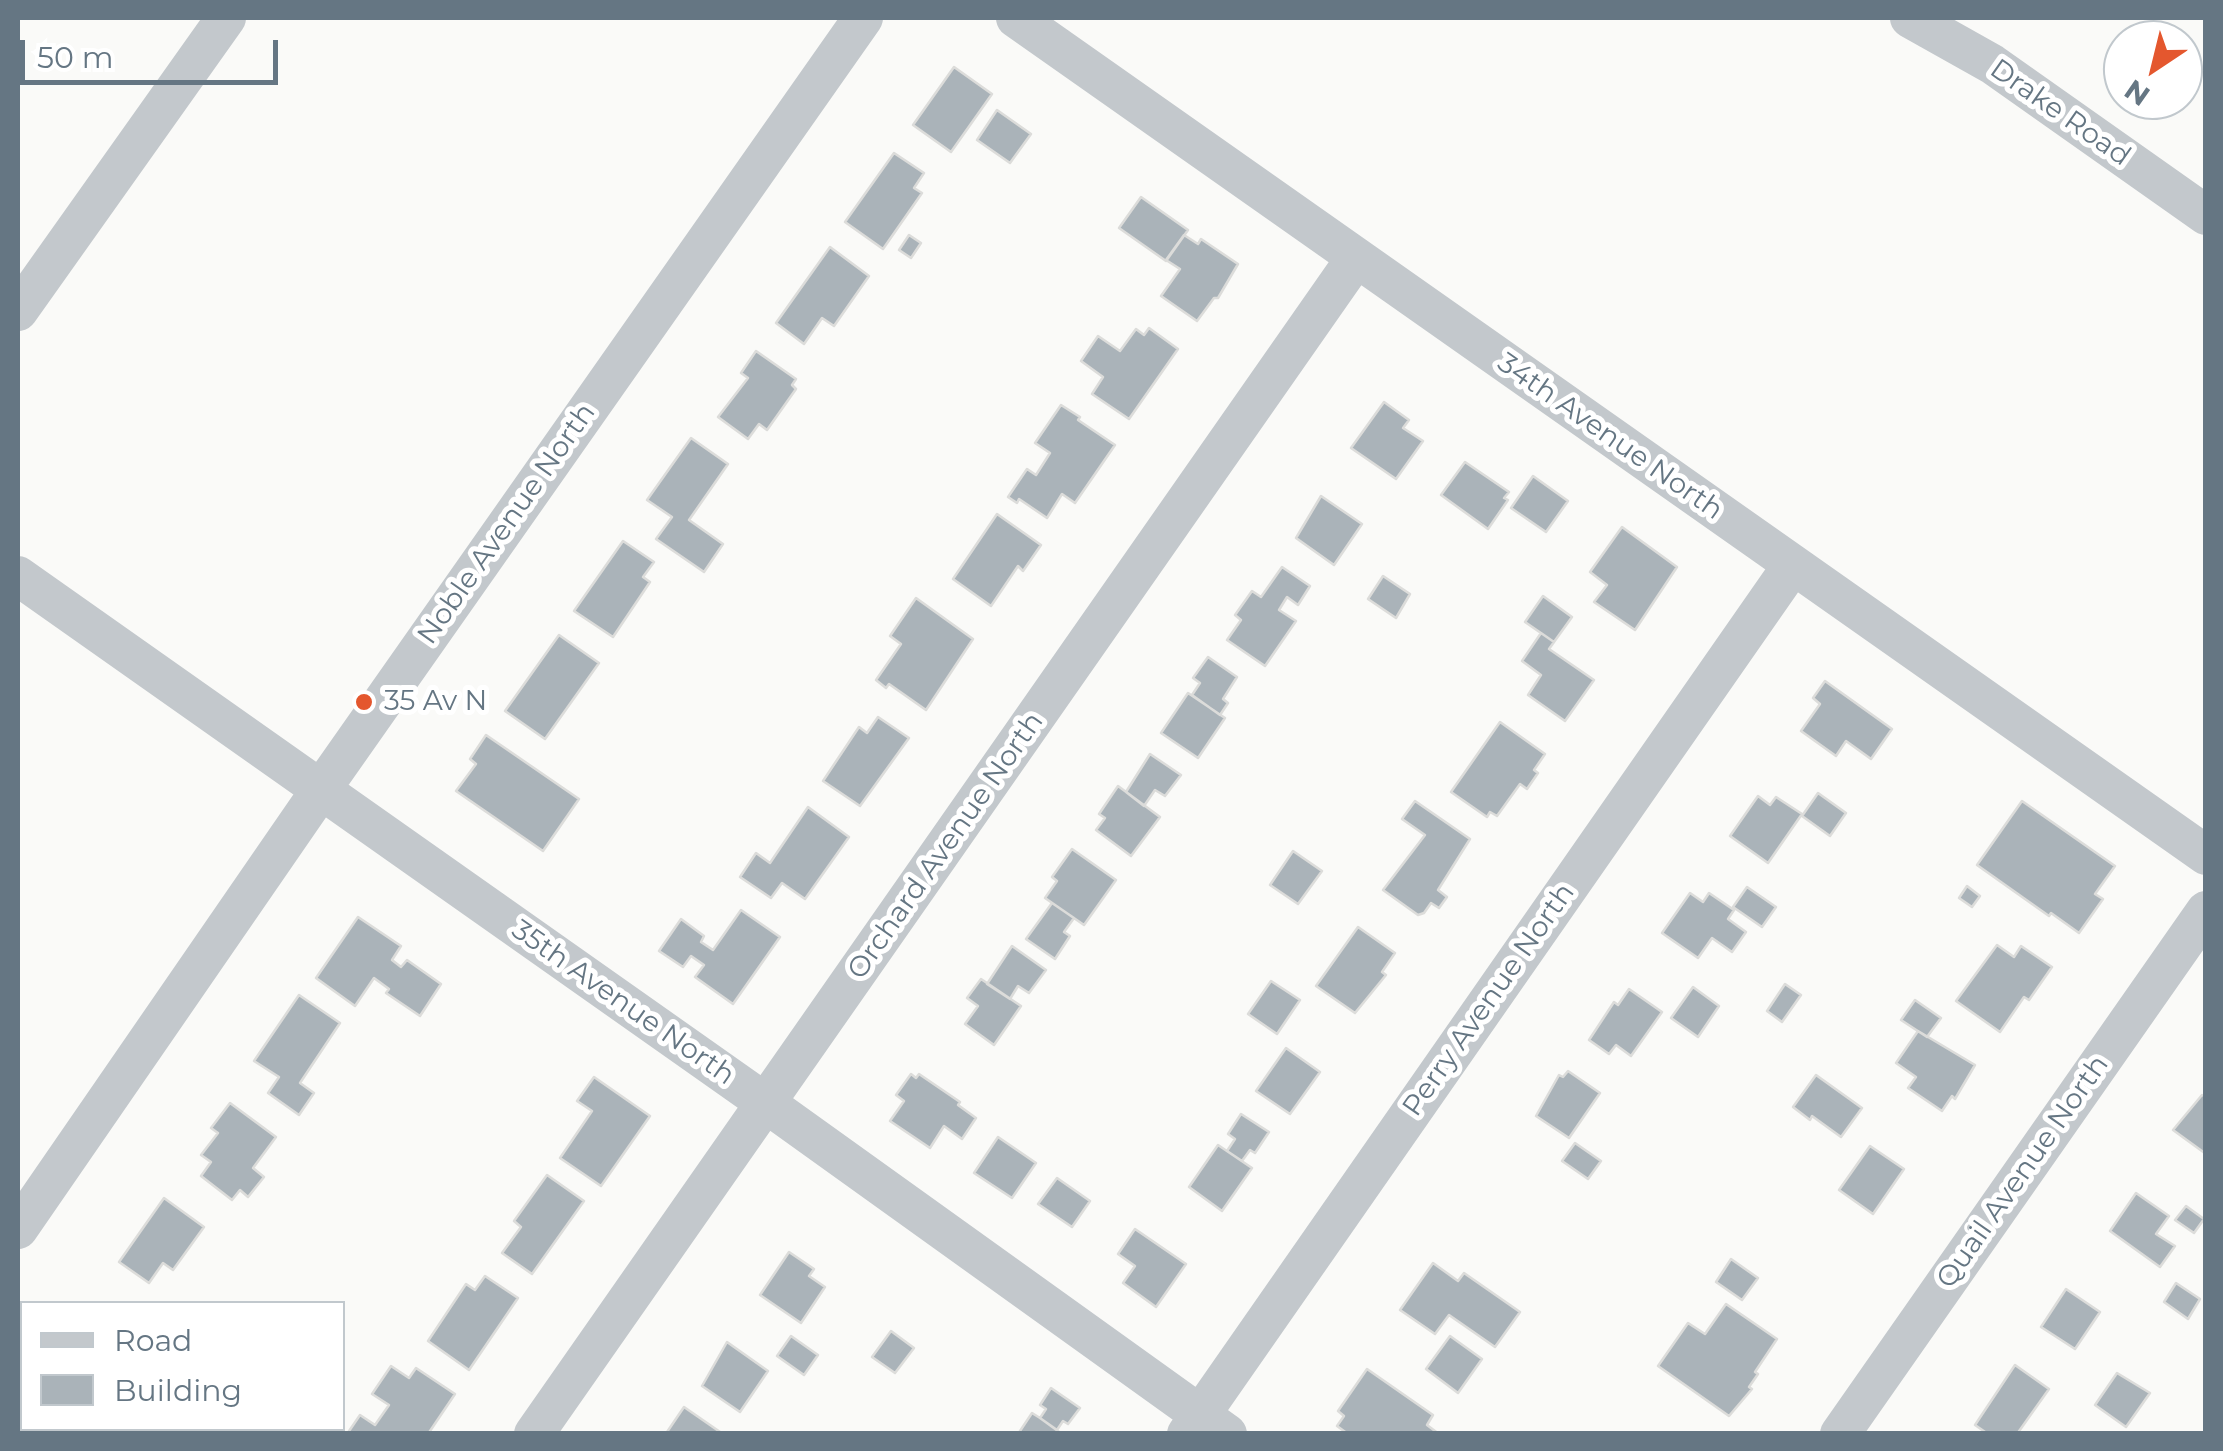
<!DOCTYPE html>
<style>
body{margin:0}
#map{position:relative;width:2223px;height:1451px;overflow:hidden;background:#fafaf8;font-family:Montserrat,sans-serif}
canvas{display:block}
.frame{position:absolute;inset:0;border:20px solid #657683;pointer-events:none}
.legend{position:absolute;left:20px;top:1301px;width:325px;height:130px;box-sizing:border-box;background:#fff;border:2px solid #c1c8cd;margin:0;padding:12px 18px;list-style:none;font-size:30px;color:#657683}
.legend li{display:flex;align-items:center;gap:20px;height:50px}
.legend b{width:50px;border:2px solid #c1c8cd}
.north{position:absolute;left:2103px;top:20px;width:100px;height:100px;box-sizing:border-box;background:#fff;border:2px solid #c1c8cd;border-radius:50%;rotate:215deg;font-size:28px;font-weight:700;line-height:40px;text-align:center;color:#657683}
.north::after{content:'';display:block;margin:auto;width:35px;height:45px;background:#e4572e;clip-path:polygon(50% 0,100% 100%,50% 72%,0 100%)}
.scale{position:absolute;left:20px;top:40px;width:258px;height:45px;box-sizing:border-box;border:5px solid #657683;border-top:0;padding-left:12px;font-size:30px;line-height:35px;white-space:nowrap;color:#657683;-webkit-text-stroke:8px #fff;paint-order:stroke}
</style>
<div id="map">
<canvas width="2223" height="1451"></canvas>
<div class="frame"></div>
<ul class="legend">
<li><b style="height:12px;background:#c3c8cc"></b>Road</li>
<li><b style="height:28px;background:#aab3b9"></b>Building</li>
</ul>
<div class="north">N</div>
<div class="scale">50 m</div>
</div>
<script>
const ctx = document.querySelector('canvas').getContext('2d');
ctx.lineJoin = 'round';
function paint(path, color) { ctx.fillStyle = color; ctx.fill(path, 'evenodd'); }
function trace(path, color, width, dash) { ctx.strokeStyle = color; ctx.lineWidth = width; ctx.lineCap = dash ? 'butt' : 'round'; ctx.setLineDash(dash || []); ctx.stroke(path); }
function label(font, color, halo, rows, align = 'center') {
  ctx.font = font + ' Montserrat,sans-serif'; ctx.lineWidth = 10; ctx.setLineDash([]); ctx.textBaseline = 'middle'; ctx.strokeStyle = halo; ctx.fillStyle = color; for (const [text, x, y, turn = 0] of rows) {
    ctx.save(); ctx.translate(x, y); ctx.rotate((+turn || 0) * Math.PI / 180); ctx.textAlign = isNaN(turn) ? turn : align; if (halo) ctx.strokeText(text, 0, 0); ctx.fillText(text, 0, 0); ctx.restore();
  }
}
const building = new Path2D(`
 M954,67L992,94L951,152L913,125Z
 M997,110L1031,134L1010,163L977,140Z
 M894,153L924,173L914,188L922,193L883,249L845,222Z
 M1141,197L1188,230L1166,261L1119,228Z
 M909,235L921,243L911,258L899,250Z
 M1184,235L1198,244L1201,239L1238,264L1218,298H1214L1197,321L1161,296L1180,269L1166,260Z
 M830,247L869,276L834,326L822,318L804,344L776,323Z
 M1149,328L1178,349L1129,419L1092,394L1103,377L1081,361L1098,336L1120,351L1136,329L1144,335Z
 M756,351L796,379L792,385L796,389L767,430L759,424L748,439L718,417L748,378L741,373Z
 M1384,402L1409,420L1403,428L1423,441L1396,479L1351,448Z
 M1061,405L1080,417L1078,420L1115,445L1075,503L1062,494L1047,518L1019,499L1017,503L1008,497L1027,469L1036,475L1050,453L1035,443Z
 M691,438L728,464L689,520L723,544L704,572L656,539L672,517L647,500Z
 M1465,462L1509,492L1504,498L1508,500L1488,529L1441,495Z
 M1533,476L1568,501L1546,532L1511,508Z
 M1321,496L1362,524L1334,565L1296,538Z
 M997,514L1041,545L1023,571L1018,566L991,606L953,579Z
 M1622,527L1677,567L1635,630L1594,602L1607,585L1590,572Z
 M623,541L654,562L643,577L650,582L613,637L574,611Z
 M1282,567L1310,586L1298,605L1287,597L1279,610L1296,621L1265,666L1227,640L1241,620L1235,615L1252,591L1261,597Z
 M1383,576L1410,594L1396,618L1368,599Z
 M1543,596L1572,617L1554,642L1525,622Z
 M916,598L973,639L926,710L889,684L886,688L876,680L901,644L890,636Z
 M1541,633L1554,642L1549,649L1594,680L1565,721L1528,695L1541,675L1522,661Z
 M559,635L599,663L545,739L505,711Z
 M1208,657L1237,677L1223,699L1228,703L1220,715L1192,695L1200,683L1193,678Z
 M1825,681L1892,729L1871,759L1846,741L1836,756L1801,731L1820,704L1813,698Z
 M1188,693L1225,718L1198,758L1161,733Z
 M878,717L909,738L860,806L823,781L859,727L867,733Z
 M1500,722L1545,754L1534,770L1538,773L1527,789L1520,784L1497,816L1490,812L1487,817L1451,792Z
 M486,735L579,799L543,851L456,791L476,764L470,759Z
 M1150,754L1181,775L1165,796L1155,790L1144,806L1126,792Z
 M1118,786L1160,817L1131,856L1096,830L1105,818L1099,814Z
 M1818,793L1846,813L1830,836L1802,816Z
 M1758,796L1770,805L1776,797L1802,814L1768,863L1730,836Z
 M1415,801L1470,839L1438,890L1447,897L1439,908L1431,903L1424,913L1418,915L1383,890L1425,835L1402,819Z
 M2022,801L2115,866L2095,894L2103,899L2079,933L2051,913L2049,916L1977,865Z
 M808,807L849,837L805,899L782,883L771,898L740,877L756,853L770,863Z
 M1072,849L1116,880L1084,925L1045,898L1057,881L1052,877Z
 M1293,851L1322,871L1298,904L1270,885Z
 M1967,886L1980,896L1972,907L1959,898Z
 M1747,887L1776,907L1762,927L1733,907Z
 M1690,893L1703,902L1709,893L1734,910L1728,919L1746,932L1732,952L1712,938L1698,958L1662,933Z
 M1052,903L1074,918L1064,932L1070,936L1055,959L1026,939Z
 M741,910L780,937L733,1004L695,977L704,965L691,956L683,967L659,951L681,919L704,936L701,942L713,950Z
 M358,917L401,946L392,960L401,967L407,960L441,984L420,1016L386,993L389,989L374,978L355,1006L316,978Z
 M1358,927L1395,953L1382,972L1386,975L1355,1013L1316,986Z
 M1997,945L2014,957L2021,946L2052,967L2029,1000L2024,997L2000,1032L1956,1001Z
 M1012,946L1046,970L1029,993L1018,986L1010,999L987,984Z
 M981,979L1021,1006L994,1045L965,1024L978,1006L967,998Z
 M1271,981L1300,1000L1277,1034L1248,1014Z
 M1785,984L1801,995L1782,1022L1767,1011Z
 M1693,987L1719,1006L1698,1037L1671,1018Z
 M1629,989L1662,1012L1631,1056L1616,1045L1609,1054L1589,1040L1614,1002L1618,1005Z
 M299,995L340,1023L300,1083L314,1093L299,1115L268,1093L279,1077L254,1061Z
 M1915,1000L1941,1018L1927,1037L1901,1020Z
 M1918,1031L1975,1065L1955,1099L1952,1096L1942,1111L1908,1088L1916,1077L1896,1063Z
 M1286,1048L1320,1072L1290,1114L1256,1091Z
 M1568,1071L1600,1093L1569,1138L1536,1116L1559,1075L1563,1077Z
 M911,1074L916,1078L919,1074L960,1102L958,1105L976,1118L962,1139L944,1126L930,1148L890,1121L904,1101L896,1095Z
 M1816,1075L1862,1108L1841,1137L1812,1116L1810,1120L1793,1107Z
 M594,1077L650,1116L601,1186L560,1158L592,1111L577,1101Z
 M2202,1095L2206,1097V1154L2173,1130Z
 M230,1103L276,1137L253,1168L264,1177L248,1197L240,1190L232,1200L201,1176L211,1162L201,1155L218,1133L211,1128Z
 M1241,1114L1269,1132L1255,1153L1250,1150L1242,1161L1227,1151L1235,1139L1228,1134Z
 M998,1137L1036,1163L1012,1198L974,1173Z
 M1575,1143L1601,1161L1588,1179L1562,1161Z
 M1218,1145L1252,1168L1222,1211L1189,1187Z
 M1870,1146L1904,1169L1873,1214L1839,1190Z
 M547,1175L584,1201L532,1274L502,1253L521,1227L514,1221Z
 M1057,1178L1090,1201L1072,1227L1038,1204Z
 M2136,1193L2169,1216L2156,1234L2175,1246L2160,1267L2110,1231Z
 M164,1198L204,1227L173,1270L163,1263L149,1283L119,1262Z
 M2186,1206L2204,1219L2194,1233L2175,1220Z
 M1135,1229L1186,1264L1156,1307L1123,1283L1135,1266L1118,1254Z
 M789,1252L814,1269L809,1276L825,1287L801,1323L760,1295Z
 M1731,1259L1758,1278L1742,1300L1716,1282Z
 M1433,1263L1458,1281L1464,1273L1520,1312L1495,1347L1449,1315L1435,1334L1400,1310Z
 M485,1276L518,1298L469,1370L428,1341L466,1284L475,1290Z
 M2176,1283L2200,1299L2188,1319L2164,1302Z
 M2066,1289L2100,1312L2075,1349L2041,1327Z
 M1726,1304L1777,1339L1755,1372L1758,1374L1749,1387L1752,1389L1729,1416L1658,1366L1688,1323L1705,1334Z
 M891,1331L914,1348L895,1373L872,1357Z
 M791,1336L818,1355L804,1375L777,1356Z
 M1450,1336L1482,1359L1458,1393L1426,1369Z
 M727,1342L768,1371L740,1412L702,1386Z
 M2015,1365L2049,1389L2017,1434H1988L1975,1425Z
 M391,1366L409,1378L416,1368L455,1394L428,1434H347L360,1415L375,1425L389,1405L372,1394Z
 M1367,1369L1433,1415L1427,1425L1439,1434H1348L1337,1426L1344,1416L1338,1411Z
 M2117,1373L2150,1393L2126,1427L2095,1405Z
 M1051,1388L1080,1408L1068,1424L1063,1421L1057,1430L1040,1418L1046,1409L1040,1405Z
 M18,1401L22,1405V1428H55L62,1434H18Z
 M684,1407L723,1434H669L667,1432Z
 M1032,1413L1040,1418L1062,1434H1018Z`);
paint(building, '#aab3b9');
trace(building, '#dcdcda', 2.5);
trace(new Path2D(`
 M1016,18L2206,855
 M1910,18L1992,64L2206,215
 M18,311L226,18
 M18,576L767,1104L1227,1434
 M18,1229L320,791L863,18
 M534,1434L1356,258
 M1187,1434L1792,566
 M1840,1434L2206,911`), '#c3c8cc', 40);
for (const [x, y, r, color] of [
 [364,702,10,"#e4572e"]
]) { const dot = new Path2D(); dot.arc(x, y, r, 0, 2 * Math.PI); ctx.fillStyle = color; ctx.fill(dot); trace(dot, '#fff', 4); }
label('28px', '#657683', '#fff', [
 ["Drake Road",2060,113,35],
 ["34th Avenue North",1610,437,35],
 ["Noble Avenue North",507,524,-55],
 ["Orchard Avenue North",946,846,-55],
 ["Perry Avenue North",1489,1000,-55],
 ["35th Avenue North",623,1003,35],
 ["Quail Avenue North",2023,1172,-55]
]);
label('28px', '#657683', '#fff', [
 ["35 Av N",384,702]
], 'left');
</script>
